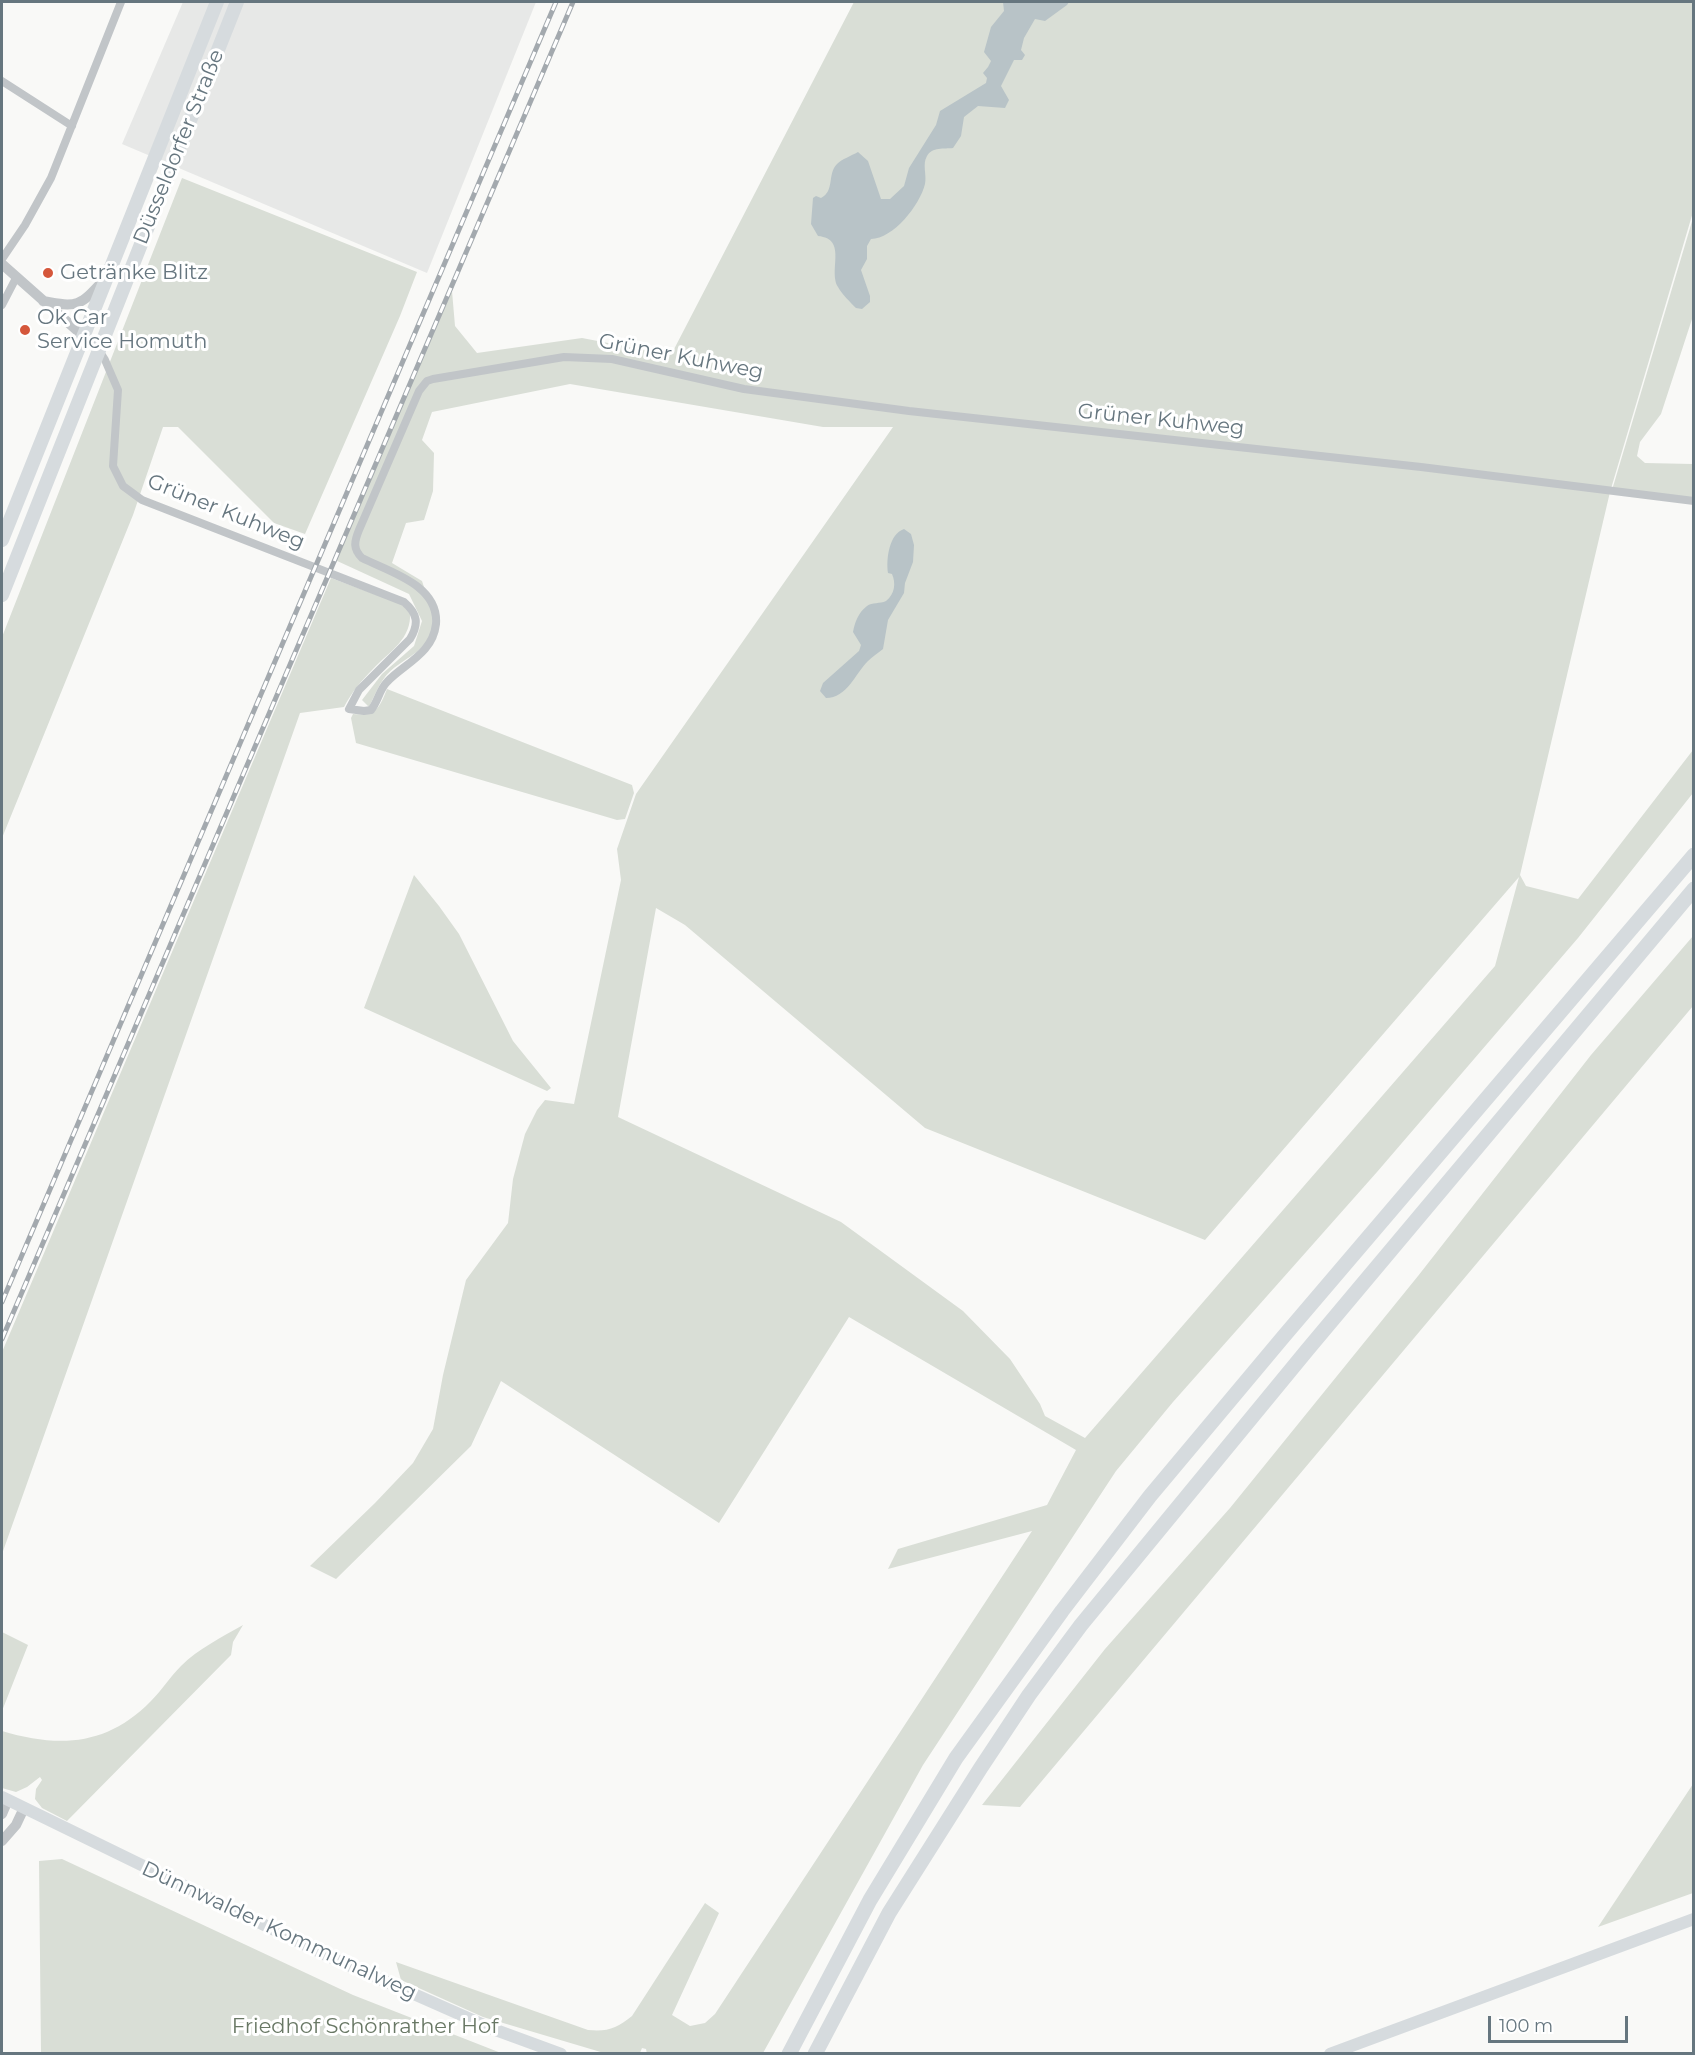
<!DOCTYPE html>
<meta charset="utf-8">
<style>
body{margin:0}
#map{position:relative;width:1695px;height:2055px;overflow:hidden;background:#f9f9f7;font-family:Montserrat,sans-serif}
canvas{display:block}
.frame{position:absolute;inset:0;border:3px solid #66767f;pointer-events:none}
.scale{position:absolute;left:1488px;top:2016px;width:140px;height:27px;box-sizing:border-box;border:3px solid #66767f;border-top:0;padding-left:8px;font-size:18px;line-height:21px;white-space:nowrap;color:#66767f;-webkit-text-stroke:4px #fff;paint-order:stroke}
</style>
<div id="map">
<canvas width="1695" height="2055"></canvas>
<div class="frame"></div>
<div class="scale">100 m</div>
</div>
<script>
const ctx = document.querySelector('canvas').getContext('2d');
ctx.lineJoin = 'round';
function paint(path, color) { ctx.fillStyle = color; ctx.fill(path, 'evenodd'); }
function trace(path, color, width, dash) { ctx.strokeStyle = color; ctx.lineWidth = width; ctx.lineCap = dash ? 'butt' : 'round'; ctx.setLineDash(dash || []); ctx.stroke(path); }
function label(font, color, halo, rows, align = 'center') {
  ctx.font = font + ' Montserrat,sans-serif'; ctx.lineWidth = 6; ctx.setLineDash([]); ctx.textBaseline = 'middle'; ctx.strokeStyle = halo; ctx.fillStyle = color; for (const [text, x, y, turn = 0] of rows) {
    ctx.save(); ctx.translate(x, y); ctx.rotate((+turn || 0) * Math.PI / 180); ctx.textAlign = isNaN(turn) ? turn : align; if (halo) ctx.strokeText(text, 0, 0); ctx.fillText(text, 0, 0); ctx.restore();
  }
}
paint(new Path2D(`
 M183,2H536L427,273L122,144Z`), '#e7e8e7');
paint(new Path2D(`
 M854,2H1693V212L1610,492L1520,875L1526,886L1578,899L1693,750V793L1578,938L1377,1172L1173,1402L1116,1471L923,1765L763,2053L647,2054L646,2049L642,2048L640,2053H604L483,2017L401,1980L396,1962L588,2030C608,2032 617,2028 632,2016L705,1903L719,1913L672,2015L690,2026L705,2023L715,2014L1032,1531L888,1569L898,1549L1047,1505L1076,1450L849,1317L719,1523L501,1381L471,1446L336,1579L310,1566L375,1503L413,1463L433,1429L443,1375L466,1280L508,1223L513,1179L525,1134L537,1110L545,1100L574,1104L621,880L617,849L636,794L893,427H823L570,384L432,412L422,440L434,453L433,491L424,520L406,523L392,563L422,581C425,591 431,602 432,613C437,653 404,654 385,677C378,686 374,697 369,707L362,700L382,674L414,646L422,621L409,594L335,560L452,291L455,326L477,353L582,338L671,355ZM1519,877L1495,966L1085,1438L1045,1416L1040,1404L1010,1359L963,1311L841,1222L618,1117L656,908L685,925L925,1128L1205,1240Z
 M182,178L417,272L400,316L305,534L274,523L178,427H163L133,515L2,838V637Z
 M1693,218V316L1661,414L1640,442L1637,456L1645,463L1693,464V500L1612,490Z
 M331,578L401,604L410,612C412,639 390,651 373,669C361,681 352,692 344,707L300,713L2,1554V1352Z
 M387,689L632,785L634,793L625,819L617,820L356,743L351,718L353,714C376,716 379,709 387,689Z
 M414,875L439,906L459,934L513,1041L551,1088L547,1091L364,1008Z
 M1693,936V1006L1020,1807L982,1805L1105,1649L1230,1508L1418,1276L1591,1055Z
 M243,1625L233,1642L231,1655L67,1821L42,1808L35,1799L36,1789L42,1780L40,1777L27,1787L16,1792L2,1788V1731C59,1748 107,1746 151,1701C162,1690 170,1677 181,1666C198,1649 222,1637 243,1625Z
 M2,1632L28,1645L2,1711Z
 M1693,1784V1893L1598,1927Z
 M62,1859L353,1995L501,2053H41L39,1861Z`), '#d9ded6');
paint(new Path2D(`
 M1003,2H1069L1067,5L1045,21L1035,19L1024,38L1021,50L1025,55L1022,60H1014L1001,86L1009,100L1005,108L978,106L964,117L961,136L953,148C944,149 932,147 927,156C922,164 927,175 925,184C920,205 893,239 871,239L867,246V259L861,270L870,296V302L862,309L856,308C850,302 842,294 838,287C828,270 848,239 818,236L811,224L813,198L816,196L821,198C835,191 827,174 837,164C842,159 851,156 858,152L868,161L881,199H890L904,186L909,168L936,125L940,111L986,83L987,78L983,73L988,67L991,61L984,52L991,27L1004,11Z
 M904,529L911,534L914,545L913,562L905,583L904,593L888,620L883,649C878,653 872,657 868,661C855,674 847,698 826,698L820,691L823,683L859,651L861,645L853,632C855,622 858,613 867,606C872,602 880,604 886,601C895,594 896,583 892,574L888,573C886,559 889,534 904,529Z`), '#b8c3c7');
trace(new Path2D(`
 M2,81L72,126
 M2,259L25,225L51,178L121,2
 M2,305L16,278
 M98,349L105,360L118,390L113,466L123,486L142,500L404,602C418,614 419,624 410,639L359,690L349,709L364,711L371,710C378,702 379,690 387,682C398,670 414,662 425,649C431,642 435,633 436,624C439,585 390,572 362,558C353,549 354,542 359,530L419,391L427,381L433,379L564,357L612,359L744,389L909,411L1421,467L1694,501`), '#c1c5c8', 8);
trace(new Path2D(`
 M2,264L98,349
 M43,301C78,308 80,306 104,280
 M2,1814L8,1800
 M2,1841L16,1825L24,1808`), '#c1c5c8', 10);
trace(new Path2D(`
 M2,1797L330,1957L493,2029L561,2054
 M1330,2054L1694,1919`), '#d6dbde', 12);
trace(new Path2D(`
 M2,540L217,2
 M2,595L237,2`), '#d6dbde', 14);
trace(new Path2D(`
 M789,2054L870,1900L956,1758L1062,1611L1150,1496L1284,1336L1694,855
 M815,2054L889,1913L980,1769L1029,1695L1081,1625L1308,1349L1694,889`), '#d6dbde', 15);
const rail = new Path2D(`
 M2,1302L556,2
 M2,1339L573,2`);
trace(rail, '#a3a9ae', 5);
trace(rail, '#fff', 3, [9]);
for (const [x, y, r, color] of [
 [48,273,6,"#d5573b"],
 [25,330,6,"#d5573b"]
]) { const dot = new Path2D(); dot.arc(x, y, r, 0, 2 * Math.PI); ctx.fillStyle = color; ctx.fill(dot); trace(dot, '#fff', 2); }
label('21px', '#66767f', '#fff', [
 ["Düsseldorfer Straße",179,147,-68],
 ["Grüner Kuhweg",681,357,11],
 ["Grüner Kuhweg",1161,420,6],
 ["Grüner Kuhweg",226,512,22],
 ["Dünnwalder Kommunalweg",279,1931,25]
]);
label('21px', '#66767f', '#fff', [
 ["Getränke Blitz",60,273],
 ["Ok Car",37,318],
 ["Service Homuth",37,342]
], 'left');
label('21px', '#697865', '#fff', [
 ["Friedhof Schönrather Hof",365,2027]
]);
</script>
